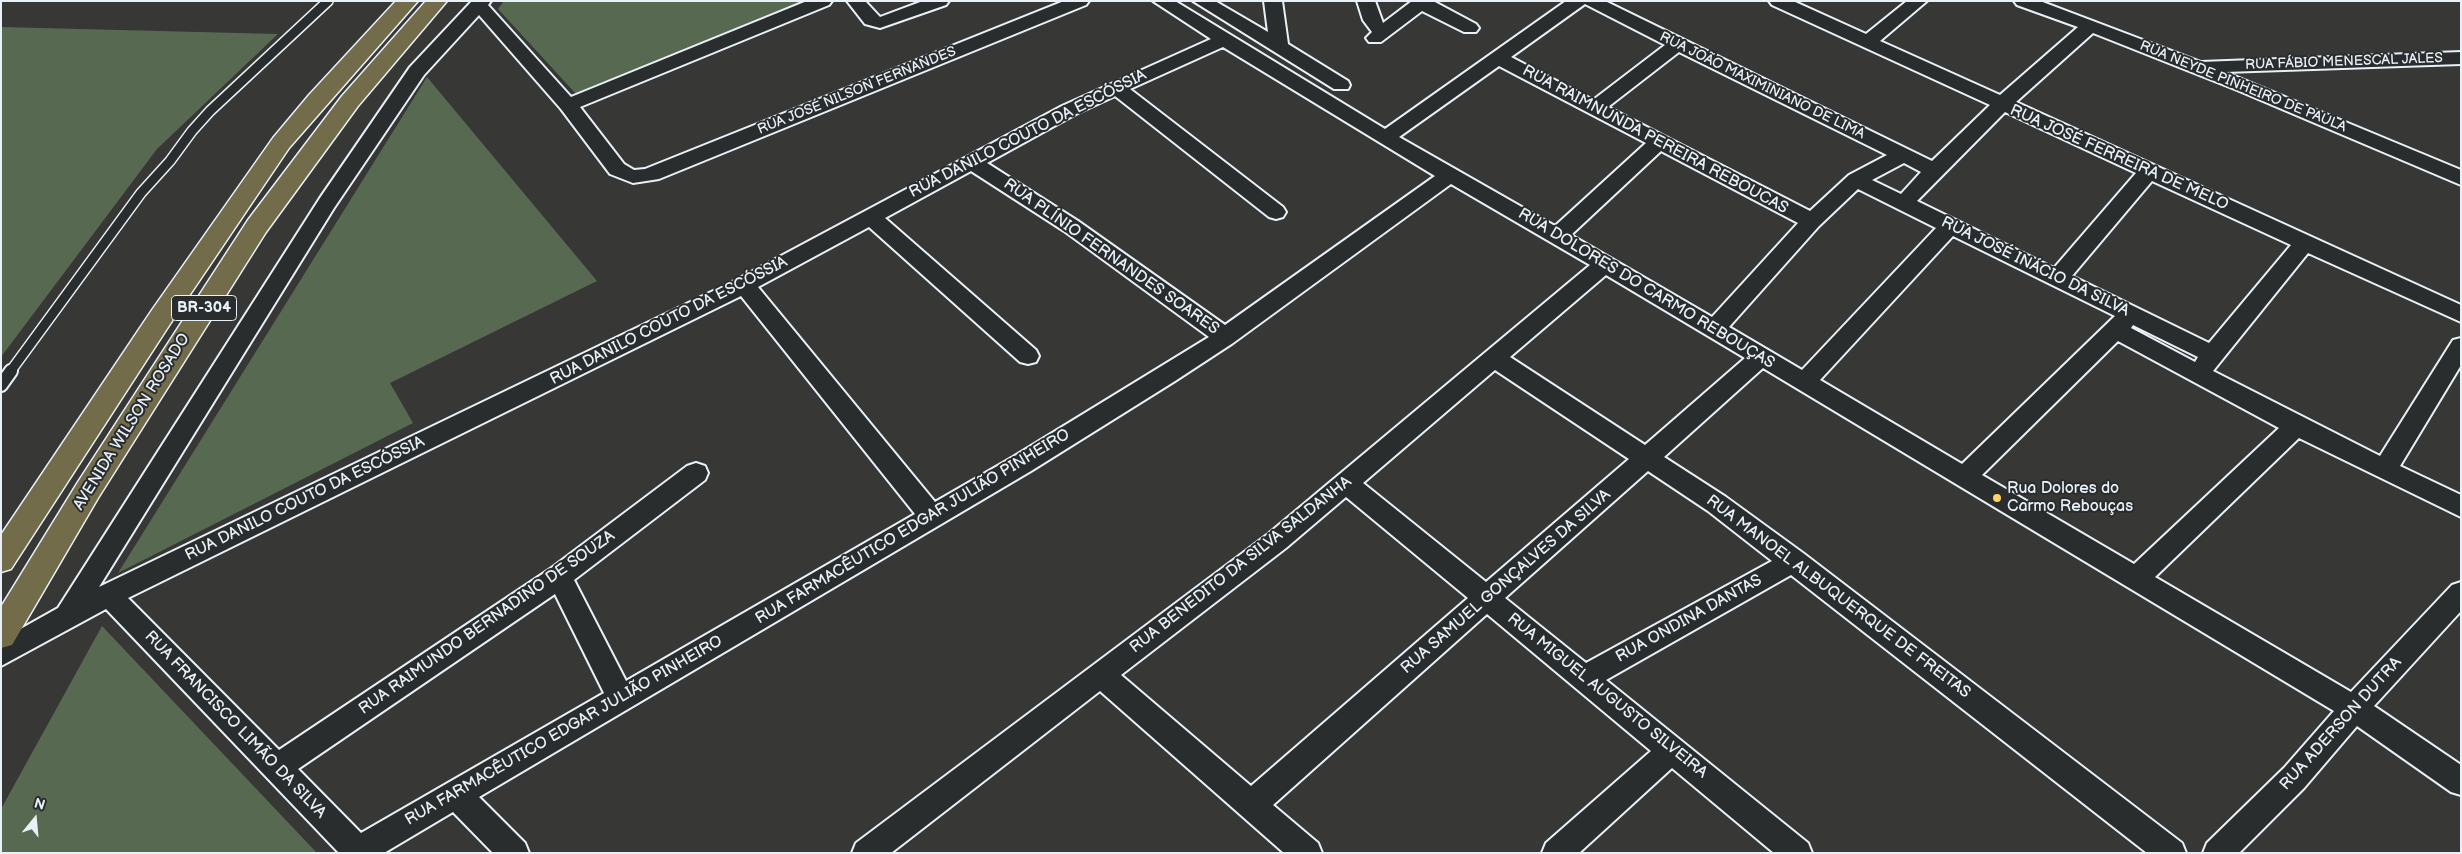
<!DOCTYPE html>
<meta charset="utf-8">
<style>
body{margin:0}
#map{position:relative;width:2462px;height:854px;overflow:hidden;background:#373735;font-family:"Balsamiq Sans",sans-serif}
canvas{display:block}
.frame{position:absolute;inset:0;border:2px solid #e8f1f8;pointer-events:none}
.north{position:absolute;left:10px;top:794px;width:50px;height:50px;-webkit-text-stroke:4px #2a2d2e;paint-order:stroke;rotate:17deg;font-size:14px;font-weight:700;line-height:20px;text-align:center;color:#e8f1f8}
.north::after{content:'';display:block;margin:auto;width:18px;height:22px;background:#e8f1f8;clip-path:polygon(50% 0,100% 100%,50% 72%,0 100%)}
</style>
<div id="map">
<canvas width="2462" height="854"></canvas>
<div class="frame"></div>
<div class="north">N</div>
</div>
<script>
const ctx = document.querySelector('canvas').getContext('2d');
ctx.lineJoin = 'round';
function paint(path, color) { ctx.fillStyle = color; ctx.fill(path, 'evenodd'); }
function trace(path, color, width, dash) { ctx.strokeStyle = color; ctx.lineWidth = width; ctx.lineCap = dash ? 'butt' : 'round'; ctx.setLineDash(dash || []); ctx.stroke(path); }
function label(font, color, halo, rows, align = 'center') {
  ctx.font = font + ' "Balsamiq Sans",sans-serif'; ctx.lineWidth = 4; ctx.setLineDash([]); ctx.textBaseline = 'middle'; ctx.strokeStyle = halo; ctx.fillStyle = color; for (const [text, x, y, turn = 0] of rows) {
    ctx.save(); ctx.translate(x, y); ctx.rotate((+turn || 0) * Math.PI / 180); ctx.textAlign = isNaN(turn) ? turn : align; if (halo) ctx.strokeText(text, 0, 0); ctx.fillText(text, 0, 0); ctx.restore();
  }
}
paint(new Path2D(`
 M504,1H810L576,94L498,9Z
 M1,27L278,34L157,149L1,357Z
 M427,77L597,281L390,383L413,423L118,573Z
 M102,626L317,853H1V809Z`), '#586952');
const laneFar1 = new Path2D(`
 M10,372L141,193L170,161L192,131L210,111L328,1`);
const lane = new Path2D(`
 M1,385L11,371`);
const street = new Path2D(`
 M472,1H491L488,5L571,97L807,1H832L829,5L580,107L624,164L634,170L645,169L1064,1H1089L1086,5L659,179L633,183L610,174L561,109L479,15L424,75L334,208L99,587L736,280L1062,106L1211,39L1153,1H1175L1385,129L1566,1H1605L1932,161L1990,105L1772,5L1769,1H1793L1866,34L1907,1H1927L1880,41L2000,95L2078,27L2017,5L2014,1H2040L2201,62L2461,52V64L2225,72L2461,170V185L2237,90L2093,33L2016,102L2461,305V322L2308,253L2213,371L2380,456L2453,340L2461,338V365L2400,466L2461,495V517L2299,438L2155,577L2351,692L2452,585L2461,582V611L2374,706L2461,765V795L2451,792L2357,726L2304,788L2239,853H2203L2207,843L2284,768L2334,711L1763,368L1664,457L1726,497L1803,553L2182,843L2186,853H2147L1791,575L1606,680L1808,843L1812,853H1774L1672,768L1579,853H1542L1546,843L1651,751L1487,614L1273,805L1318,843L1322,853H1284L1100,691L891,853H852L856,843L1268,534L1590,265L1451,184L1233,343L1175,381L1031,471L479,797L525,843L529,853H493L453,812L384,853H339L106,609L1,666V640L58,608L320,198L410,67ZM1585,4L1665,45L1593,100L1511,57ZM1223,47L1435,176L1225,325L1078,221L987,163L1076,114L1115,96L1269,217L1276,219L1283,217L1286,212L1283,207L1130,89ZM1679,52L1887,155L1849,175L1810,211L1608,107ZM1499,66L1646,143L1555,226L1399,137ZM2005,112L2136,173L2054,268L1917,201ZM1661,151L1798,223L1712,317L1571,235ZM1904,163L1921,172L1901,194L1872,180ZM971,171L1064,231L1209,337L1013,457L935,502L758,287L869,227L1020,362L1028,364L1036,362L1039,356L1036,350L885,218ZM2152,181L2291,245L2209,343L2072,276ZM1858,189L1936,228L1802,370L1729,327L1819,226ZM1953,236L2115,316L1962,464L1820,380ZM1606,275L1745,358L1645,445L1510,357ZM741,296L915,514L626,681L574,580L705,480L708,473L705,466L696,463L687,466L550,569L279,750L128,598ZM2133,325L2198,357L2195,362L2131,328ZM2118,341L2279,428L2134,564L1982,475ZM1495,370L1629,459L1486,582L1363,483ZM1648,471L1708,511L1772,561L1586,663L1505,598ZM1346,497L1468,598L1251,786L1121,675L1286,548ZM555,594L604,693L361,833L298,769Z
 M847,1H865L880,17L923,1H949L946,5L880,28L865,24Z
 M1193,1H1215L1268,32L1264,1H1282L1288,44L1348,81L1350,85L1348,89H1334Z
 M1357,1H1375L1383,23L1412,1H1433L1476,24L1479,28L1476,32H1464L1422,11L1381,42H1369L1366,38L1372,32L1363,20Z`);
const highway = new Path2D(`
 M396,1H418L289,148L170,324L11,569L1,572V535L152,310L273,138L309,95Z
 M426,1H447L358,106L266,232L98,498L12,645L1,648V607L78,482L248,220L342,96Z`);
trace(laneFar1, '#e8f1f8', 12);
trace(lane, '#e8f1f8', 16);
trace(street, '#e8f1f8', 4);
trace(highway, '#e8f1f8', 3);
trace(laneFar1, '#2a2d2e', 9);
trace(lane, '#2a2d2e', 12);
paint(street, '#2a2d2e');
paint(highway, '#726c4b');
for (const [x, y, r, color] of [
 [1997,498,5,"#ffd166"]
]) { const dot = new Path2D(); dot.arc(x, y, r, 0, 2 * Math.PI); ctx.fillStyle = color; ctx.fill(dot); trace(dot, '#2a2d2e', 2); }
label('14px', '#e8f1f8', '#2a2d2e', [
 ["RUA FÁBIO MENESCAL JALES",2344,62,-2],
 ["RUA JOÃO MAXIMINIANO DE LIMA",1762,86,26],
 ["RUA NEYDE PINHEIRO DE PAULA",2243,87,22],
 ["RUA JOSÉ NILSON FERNANDES",857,91,-22]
]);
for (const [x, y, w] of [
 [204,308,65]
]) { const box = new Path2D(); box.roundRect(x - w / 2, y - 12.5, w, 25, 4); ctx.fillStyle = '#2a2d2e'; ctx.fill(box); trace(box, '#e8f1f8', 1); }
label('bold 15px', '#e8f1f8', null, [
 ["BR-304",204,308]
]);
label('16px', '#e8f1f8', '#2a2d2e', [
 ["RUA DANILO COUTO DA ESCÓSSIA",1028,134,-27],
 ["RUA RAIMNUNDA PEREIRA REBOUCAS",1655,140,28],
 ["RUA JOSÉ FERREIRA DE MELO",2119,158,24],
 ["RUA PLÍNIO FERNANDES SOARES",1111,257,35],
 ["RUA JOSÉ INÁCIO DA SILVA",2035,267,26],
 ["RUA DOLORES DO CARMO REBOUÇAS",1646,289,31],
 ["RUA DANILO COUTO DA ESCÓSSIA",669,321,-27],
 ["AVENIDA WILSON ROSADO",132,422,-58],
 ["RUA DANILO COUTO DA ESCÓSSIA",305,499,-26],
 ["RUA FARMACÊUTICO EDGAR JULIÃO PINHEIRO",913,527,-31],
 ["RUA BENEDITO DA SILVA SALDANHA",1241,565,-38],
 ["RUA SAMUEL GONÇALVES DA SILVA",1506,582,-41],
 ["RUA MANOEL ALBUQUERQUE DE FREITAS",1838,597,37],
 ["RUA ONDINA DANTAS",1689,619,-29],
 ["RUA RAIMUNDO BERNADINO DE SOUZA",487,623,-35],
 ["RUA MIGUEL AUGUSTO SILVEIRA",1607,696,39],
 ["RUA ADERSON DUTRA",2341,724,-48],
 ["RUA FRANCISCO LIMÃO DA SILVA",235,725,46],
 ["RUA FARMACÊUTICO EDGAR JULIÃO PINHEIRO",564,731,-30]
]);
label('16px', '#e8f1f8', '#2a2d2e', [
 ["Rua Dolores do",2007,489],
 ["Carmo Rebouças",2007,507]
], 'left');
</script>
